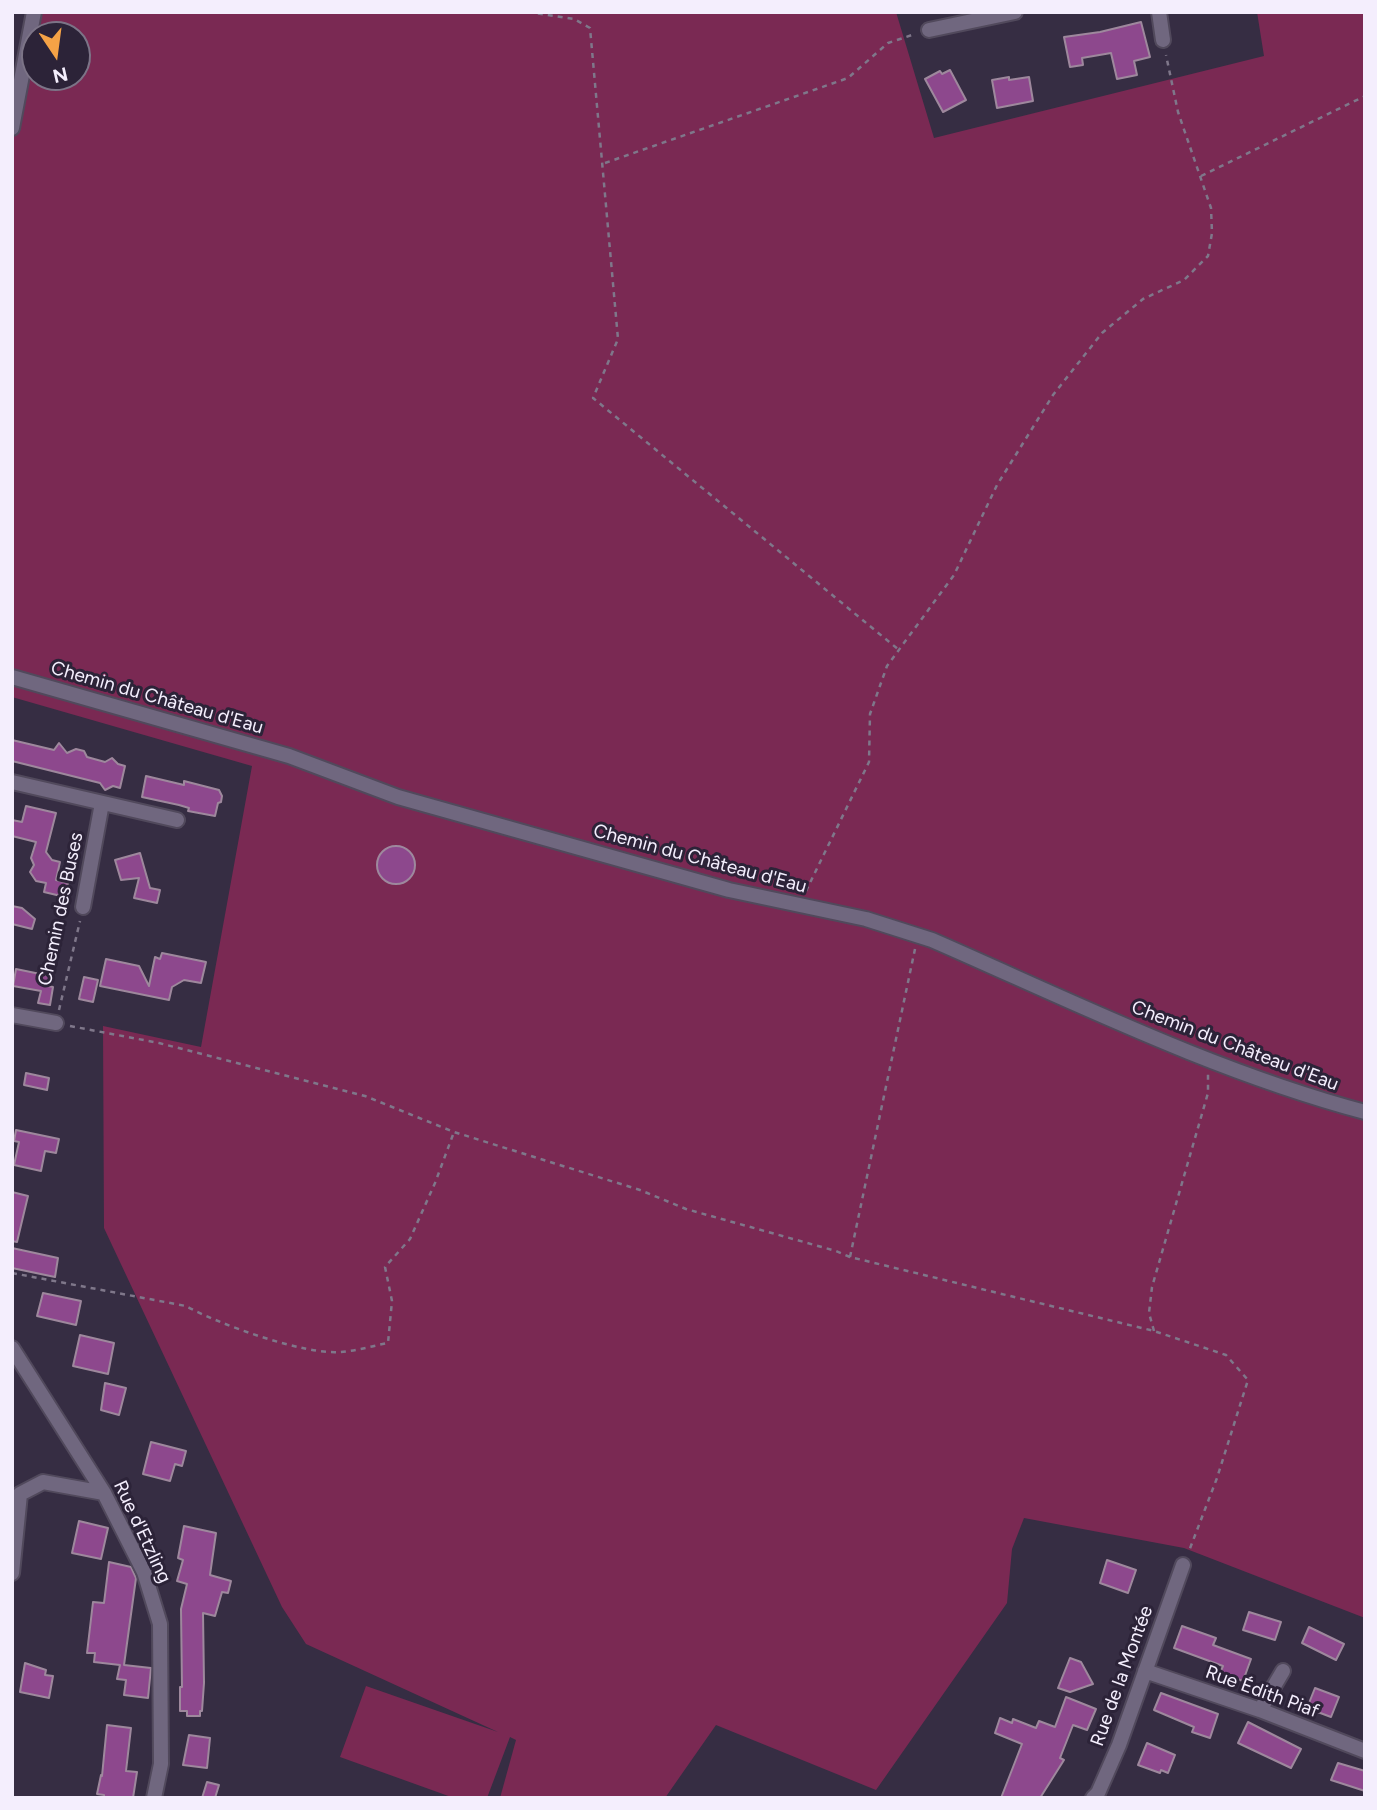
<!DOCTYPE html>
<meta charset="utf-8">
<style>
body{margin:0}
#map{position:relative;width:1377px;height:1810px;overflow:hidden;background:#362d43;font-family:Figtree,sans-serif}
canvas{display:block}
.frame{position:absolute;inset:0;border:14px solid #f4eefd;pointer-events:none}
.north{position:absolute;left:21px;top:21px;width:70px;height:70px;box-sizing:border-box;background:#2c2338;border:2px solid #7c7487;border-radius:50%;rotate:167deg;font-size:19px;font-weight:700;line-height:28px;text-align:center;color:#f4eefd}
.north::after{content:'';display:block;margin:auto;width:24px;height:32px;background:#f5a246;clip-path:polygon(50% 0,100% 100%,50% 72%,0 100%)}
</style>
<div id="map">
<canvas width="1377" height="1810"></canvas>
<div class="frame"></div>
<div class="north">N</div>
</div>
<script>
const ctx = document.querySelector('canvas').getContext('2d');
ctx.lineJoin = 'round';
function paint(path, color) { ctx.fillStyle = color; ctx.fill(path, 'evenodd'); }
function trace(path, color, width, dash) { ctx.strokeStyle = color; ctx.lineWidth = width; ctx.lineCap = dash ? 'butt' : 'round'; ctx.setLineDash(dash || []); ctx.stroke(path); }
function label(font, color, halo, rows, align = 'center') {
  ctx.font = font + ' Figtree,sans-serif'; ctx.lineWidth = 6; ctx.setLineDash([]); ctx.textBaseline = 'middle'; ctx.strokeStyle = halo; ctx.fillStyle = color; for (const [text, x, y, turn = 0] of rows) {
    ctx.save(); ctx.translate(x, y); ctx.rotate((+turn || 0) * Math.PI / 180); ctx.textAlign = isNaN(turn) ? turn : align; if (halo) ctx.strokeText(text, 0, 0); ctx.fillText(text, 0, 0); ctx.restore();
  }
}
paint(new Path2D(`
 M34,12H896L934,138L1264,56L1257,12H1365V1618L1184,1548L1024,1518L1012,1549L1007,1603L876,1790L716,1725L665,1798H500L516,1740L510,1737L487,1798H454L340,1757L366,1686L498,1732L306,1644L282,1607L104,1228L103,1026L201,1047L252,766L12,697V128ZM35,35H77V77H35Z`), '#7a2953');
const building = new Path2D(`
 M1141,22L1150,57L1134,61L1137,75L1117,79L1111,53L1082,58L1083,65L1070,67L1064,37L1100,32Z
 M950,70L966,100L943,112L925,79L940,71L942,74Z
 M1009,77V80L1029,77L1033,101L997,108L992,80Z
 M12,740L54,750L59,743L67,753L76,749L84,751L87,757L105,762L112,758L118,764L125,766L120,788L113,786L105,790L100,783L12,761Z
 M146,776L184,785V781L219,790L222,796L221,802L218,803L215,816L188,811L189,808L179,805L142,797Z
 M26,806L56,813L46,852L52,860L60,862L56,880L68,883L65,897L44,892L46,883L36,881L30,872L34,865L31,858L36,842L12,836V820L22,822Z
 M377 865a19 19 0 1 1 38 0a19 19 0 1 1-38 0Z
 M140,853L150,888L160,890L157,903L134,898L139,878L121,880L115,860Z
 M12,906L22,908L35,919L32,929L12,924Z
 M162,953L206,962L201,983L184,980L172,987L169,1000L100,986L106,959L139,966L149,986L155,957L160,959Z
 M16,969L50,976L48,986L53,987L50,1005L38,1003L41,991L13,986Z
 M84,977L98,980L93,1002L79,999Z
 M26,1073L49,1078L47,1090L24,1085Z
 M16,1130L59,1139L56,1153L45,1151L41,1171L14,1165L19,1142L14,1141Z
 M12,1192L28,1196L17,1242L12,1241Z
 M12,1248L58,1258L55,1277L12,1268Z
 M43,1293L81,1301L76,1325L37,1316Z
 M80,1335L114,1343L108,1374L73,1366Z
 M105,1383L126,1388L119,1415L101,1410Z
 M151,1442L186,1451L182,1466L175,1464L170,1481L143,1474Z
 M79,1521L108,1528L101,1559L72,1553Z
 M184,1526L216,1533L210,1575L231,1581L228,1593L222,1592L215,1616L203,1613L204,1683L202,1711H200V1716H187V1711H180V1687H182L181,1609L187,1584L177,1581L183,1560L178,1558Z
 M1107,1560L1136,1570L1128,1593L1100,1583Z
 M109,1562L131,1567L136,1578L124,1665L151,1668L148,1698L124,1695L126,1680L117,1679L120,1665L94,1662L95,1653H87L93,1602L104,1603Z
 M1249,1612L1281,1622L1275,1640L1243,1630Z
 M1182,1626L1216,1638L1213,1645L1251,1659L1243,1681L1220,1673L1223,1666L1174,1648Z
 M1309,1627L1344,1644L1336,1660L1302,1643Z
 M1070,1658L1081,1662L1093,1684L1070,1692L1058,1688Z
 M25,1663L46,1670L45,1675L53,1676L49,1698L20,1692Z
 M1315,1688L1339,1697L1331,1717L1307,1708Z
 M1161,1693L1218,1714L1210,1738L1192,1732L1194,1727L1154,1710Z
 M1066,1697L1096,1709L1087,1730L1073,1725L1060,1758L1064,1760L1040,1798H1001L1022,1744L995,1733L1000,1718L1012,1723L1013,1719L1036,1728L1039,1721L1055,1727Z
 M1248,1722L1301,1749L1291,1768L1238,1743Z
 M107,1725L131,1728L126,1771L137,1772L133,1798H104V1795L97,1794L101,1775L102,1776Z
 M189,1735L210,1738L207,1768L183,1765Z
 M1147,1743L1175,1755L1168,1773L1161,1770L1160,1773L1138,1765Z
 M1338,1763L1365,1771V1791L1331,1780Z
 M207,1782L219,1785L215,1798H202Z`);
paint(building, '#8d488d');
trace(building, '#9e889d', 2);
const minor = new Path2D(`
 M1159,12L1163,40
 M929,30L1015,12
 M12,128L34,12
 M12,677L289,756L398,797L729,890L866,919L932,940C1074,1002 1215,1072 1365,1112
 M12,782L177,820
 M83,907L102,803
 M12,1015L56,1023
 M12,1348L104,1493L144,1572L160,1624L161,1764L154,1798
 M12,1573L20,1494L43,1482L104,1493
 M1145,1671L1260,1710L1365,1751
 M1260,1710L1283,1671
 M1093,1798L1098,1793L1119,1745L1183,1565`);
trace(minor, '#51495c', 18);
trace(new Path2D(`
 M528,12L574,19L590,28L618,339L593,398L899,650
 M605,163L848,78L888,43L915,34
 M1201,176L1365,96
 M806,891L869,762L870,714L887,666L954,575L997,485L1053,395L1102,333L1143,299L1184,280L1208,256L1212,233L1211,208L1178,112L1166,55
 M59,1010L80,921
 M70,1026L159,1043L365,1096L454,1132L640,1190L686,1209L836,1251L850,1257L1154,1331L1226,1355L1248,1380L1217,1478L1189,1551
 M850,1257L915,949
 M12,1273L186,1306C218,1324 304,1355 340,1352C356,1351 372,1346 388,1343L392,1301L385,1267L410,1239L435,1183L454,1132
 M1154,1331L1149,1313L1152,1287L1208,1093V1074`), '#7f778a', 2.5, [5, 5]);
trace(minor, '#70677f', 14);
label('19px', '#f4eefd', '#2c2338', [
 ["Chemin du Château d'Eau",157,698,16],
 ["Chemin du Château d'Eau",700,859,15],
 ["Chemin des Buses",61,909,-78],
 ["Chemin du Château d'Eau",1235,1046,21],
 ["Rue d'Etzling",142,1532,65],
 ["Rue de la Montée",1122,1676,-70],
 ["Rue Édith Piaf",1262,1692,20]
]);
</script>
